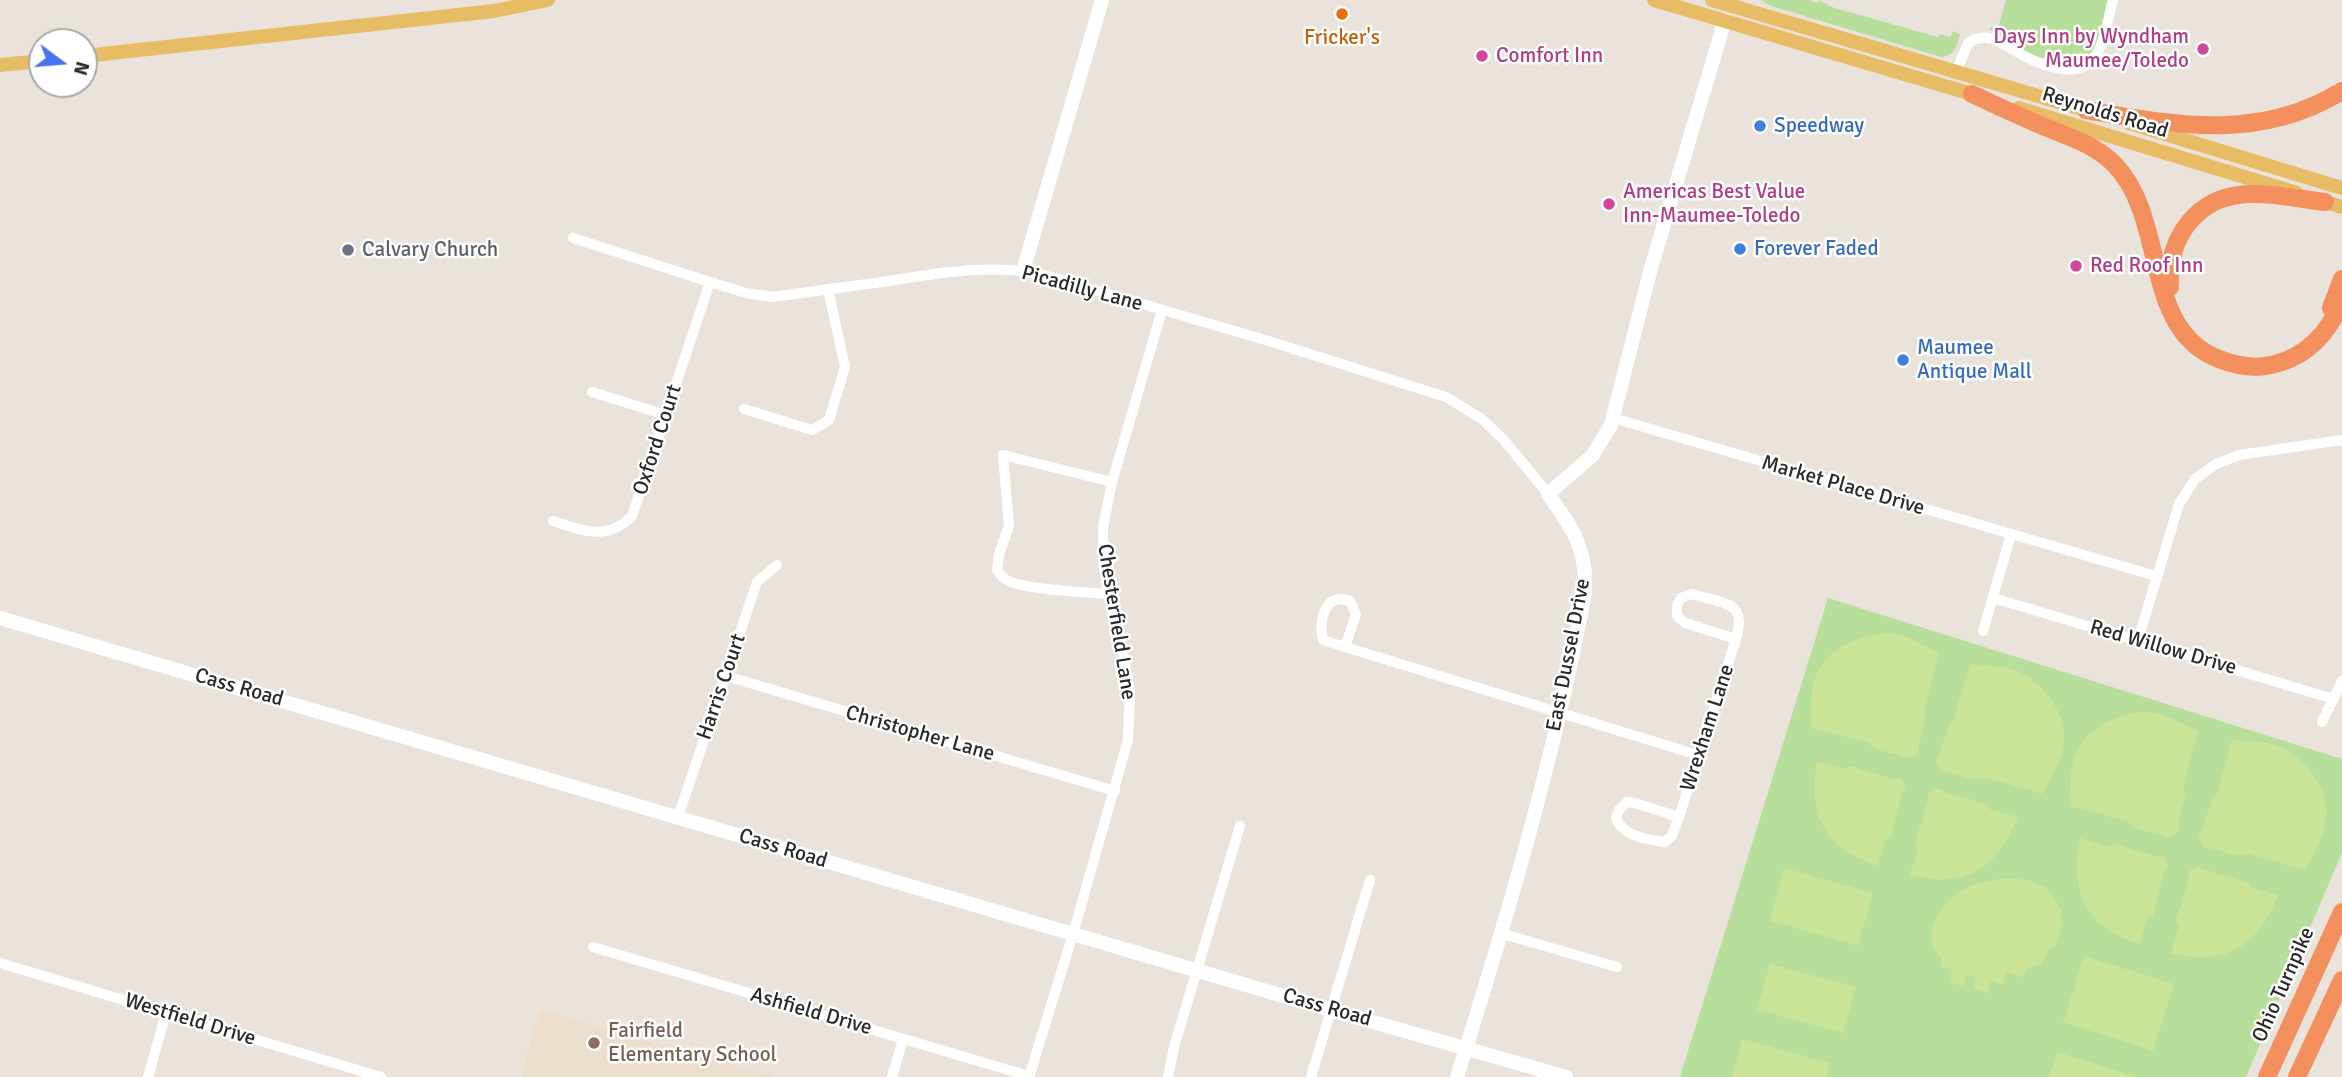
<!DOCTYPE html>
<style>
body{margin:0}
#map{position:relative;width:2342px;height:1077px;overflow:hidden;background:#eae3dc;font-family:Signika,sans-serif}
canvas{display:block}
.north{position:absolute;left:28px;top:28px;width:70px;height:70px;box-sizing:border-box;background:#fff;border:2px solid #a9a9a9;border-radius:50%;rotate:106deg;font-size:19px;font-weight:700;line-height:28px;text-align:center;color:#292929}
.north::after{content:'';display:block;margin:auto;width:24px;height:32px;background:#4574ee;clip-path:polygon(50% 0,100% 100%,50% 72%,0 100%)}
</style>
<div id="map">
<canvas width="2342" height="1077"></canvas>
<div class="north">N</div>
</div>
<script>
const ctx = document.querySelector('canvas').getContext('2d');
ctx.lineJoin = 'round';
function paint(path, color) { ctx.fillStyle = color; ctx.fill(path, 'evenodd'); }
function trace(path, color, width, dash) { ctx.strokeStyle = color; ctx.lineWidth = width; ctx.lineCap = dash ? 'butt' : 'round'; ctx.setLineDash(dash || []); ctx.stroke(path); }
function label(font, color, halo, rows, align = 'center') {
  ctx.font = font + ' Signika,sans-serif'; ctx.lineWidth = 5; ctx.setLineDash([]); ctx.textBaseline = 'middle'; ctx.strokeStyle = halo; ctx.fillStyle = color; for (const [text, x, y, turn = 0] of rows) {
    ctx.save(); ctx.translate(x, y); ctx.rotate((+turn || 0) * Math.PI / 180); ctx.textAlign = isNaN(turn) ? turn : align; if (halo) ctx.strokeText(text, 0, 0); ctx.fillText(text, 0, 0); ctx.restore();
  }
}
paint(new Path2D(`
 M540,1010L773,1077H521Z`), '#ebdecc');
paint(new Path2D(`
 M1761,0H1810L1817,3L1818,1L1828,4V6L1938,37L1940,34L1950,37L1953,31L1960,34C1957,46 1955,56 1941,57L1771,6Z
 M2006,0H2108C2099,33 2099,74 2053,61C2045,59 2035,56 2027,52C2012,45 2009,36 1990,30L1991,27L1998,28Z
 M1828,598L2342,759V853L2246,1077H1680Z`), '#b8de9b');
paint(new Path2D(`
 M1888,633L1902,635L1939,652L1924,710L1926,715L1919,744V753L1908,759C1894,751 1877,754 1867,742L1810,728C1811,712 1810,693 1815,678C1826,648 1859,635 1888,633Z
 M1970,664C1984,665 2000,665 2013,669C2043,680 2071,717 2063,750C2059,766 2049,781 2042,794L1986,778C1971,783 1958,772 1942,772L1935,761L1940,753L1949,724L1953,721Z
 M2147,712L2162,714L2198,731L2183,788L2186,793L2178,822L2179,831L2167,838C2154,830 2137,833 2127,821L2070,806C2071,790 2069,771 2075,756C2086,726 2119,713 2147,712Z
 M2232,740C2246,741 2263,741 2275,745C2306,756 2334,793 2325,826C2322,842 2312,857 2305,870L2248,854C2233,859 2220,848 2205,848L2198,837L2203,829L2211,800L2216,797Z
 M1817,761L1846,769L1851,766L1893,779L1901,778L1906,789L1902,794L1891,837L1885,840L1878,866C1824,849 1808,815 1817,761Z
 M1938,788L1944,792L1987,804L1989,809L2018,817C1997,868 1966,890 1910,875L1918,849L1915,843L1928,800V794Z
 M2080,838L2108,847L2113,843L2155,856H2163L2168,866L2164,872L2153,915L2147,918L2140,944C2085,927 2070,893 2080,838Z
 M2198,866L2205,870L2248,882L2250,887L2278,895C2258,946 2226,967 2171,953L2179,926L2176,921L2189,878L2188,872Z
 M1784,868L1873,893L1858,946L1770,921Z
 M2007,878L2028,880L2045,887L2054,897L2061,909L2063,922L2056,945L2049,950L2041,963L2026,969L2023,977L2007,972L2003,985L1991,981L1987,993L1973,989L1976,977L1967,974L1963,986L1949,982L1953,970L1940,966L1942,959C1917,937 1941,901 1965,889C1978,882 1992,880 2007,878Z
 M2084,956L2174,984L2153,1051L2063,1022Z
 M1770,964L1856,987L1843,1033L1757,1010Z
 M1742,1039L1830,1063L1826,1077H1732Z
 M2057,1052L2137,1077H2049Z`), '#cbe497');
trace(new Path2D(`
 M1956,72L1968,43C1990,28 2006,48 2026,57C2046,67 2079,79 2095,57C2105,41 2108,18 2113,0
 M573,238L710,282L746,293L772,297C811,292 850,286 889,281C940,273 993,263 1044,275L1272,342L1446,397L1482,419L1504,440L1548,494
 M592,392L666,415
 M744,409L812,430L829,420L845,367L828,289
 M1613,418L2156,576
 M553,521C582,531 608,541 632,516L710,282
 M1108,594C1088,592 1016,590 1004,578C1001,576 999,572 997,570L999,554L1009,526L1003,455L1112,482
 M1692,594C1723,604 1748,600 1736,639L1685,623L1677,616V605L1681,598Z
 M1993,598L2334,699
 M1983,631L2011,535
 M2138,640L2179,504L2195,479L2216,464L2239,455L2342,440
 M1345,647L1356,614L1350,601C1325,591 1318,621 1323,640L1345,647L1698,755
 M726,676L1115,791
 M2322,722L2342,681
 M1627,802L1635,803L1679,817L1672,836L1665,842C1648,840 1622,836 1616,818L1619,810Z
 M678,817L757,582L777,565
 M1679,817L1736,639
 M1500,933L1617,967
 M593,947L1029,1076
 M0,963L381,1077
 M148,1077L166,1013
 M892,1077L903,1039
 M1029,1077L1073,934L1128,740L1130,692L1122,647L1108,594L1103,561V527L1112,482L1162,310
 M1168,1077L1174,1047L1240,826
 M1311,1077L1370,880`), '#fff', 10);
trace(new Path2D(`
 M1023,271L1102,0
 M0,618L1331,1010L1566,1077
 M1457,1077C1507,918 1555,756 1585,592C1587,548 1573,529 1548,494L1593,455L1611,425L1651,268L1725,20`), '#fff', 14);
trace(new Path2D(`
 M1654,0L1982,97
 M1712,0L2096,113
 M84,56L494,11L548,0
 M0,65L42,61
 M2018,108L2297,193
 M2129,123L2342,188
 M2316,199L2342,207`), '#e7bc64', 14);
trace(new Path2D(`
 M1972,94C1995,105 2017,115 2040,125C2066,136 2095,144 2115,165C2168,220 2141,329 2219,359C2237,366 2253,369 2271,365C2307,357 2329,333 2342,300
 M2086,110C2176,125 2259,142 2342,91
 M2170,287C2169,265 2172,248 2184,229C2219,178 2273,196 2325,202
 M2331,308L2342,279
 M2267,1077L2342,912
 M2297,1077L2342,980`), '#f3905d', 18);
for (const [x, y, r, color] of [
 [1342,14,7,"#e8710a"],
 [2203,49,7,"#d1479c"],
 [1482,56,7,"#d1479c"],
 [1760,126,7,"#3f7fe0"],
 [1609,204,7,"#d1479c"],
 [1740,249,7,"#3f7fe0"],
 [348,250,7,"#6b7280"],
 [2076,266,7,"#d1479c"],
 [1903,360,7,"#3f7fe0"],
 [594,1043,7,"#8d6e63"]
]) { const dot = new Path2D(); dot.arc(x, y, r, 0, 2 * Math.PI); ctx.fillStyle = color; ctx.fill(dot); trace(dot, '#fff', 2.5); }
label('21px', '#b23c85', '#fff', [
 ["Days Inn by Wyndham",2189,37,"right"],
 ["Maumee/Toledo",2189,61,"right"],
 ["Comfort Inn",1496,56],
 ["Americas Best Value",1623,192],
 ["Inn-Maumee-Toledo",1623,216],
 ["Red Roof Inn",2090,266]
], 'left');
label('21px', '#c56008', '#fff', [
 ["Fricker's",1342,38]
]);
label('21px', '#292929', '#fff', [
 ["Reynolds Road",2105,113,17],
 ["Picadilly Lane",1082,289,15],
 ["Oxford Court",658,440,-72],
 ["Market Place Drive",1843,486,16],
 ["Chesterfield Lane",1116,622,81],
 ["Red Willow Drive",2163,648,16],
 ["East Dussel Drive",1569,655,-79],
 ["Harris Court",722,687,-71],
 ["Cass Road",239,688,16],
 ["Wrexham Lane",1708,728,-72],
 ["Christopher Lane",920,734,16],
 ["Cass Road",783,849,17],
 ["Ohio Turnpike",2284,985,-66],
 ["Cass Road",1327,1008,16],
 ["Ashfield Drive",811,1012,16],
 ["Westfield Drive",190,1020,17]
]);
label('21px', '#366cbe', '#fff', [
 ["Speedway",1774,126],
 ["Forever Faded",1754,249],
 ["Maumee",1917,348],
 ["Antique Mall",1917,372]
], 'left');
label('21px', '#5b616d', '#fff', [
 ["Calvary Church",362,250]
], 'left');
label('21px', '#785e54', '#fff', [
 ["Fairfield",608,1031],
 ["Elementary School",608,1055]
], 'left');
</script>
